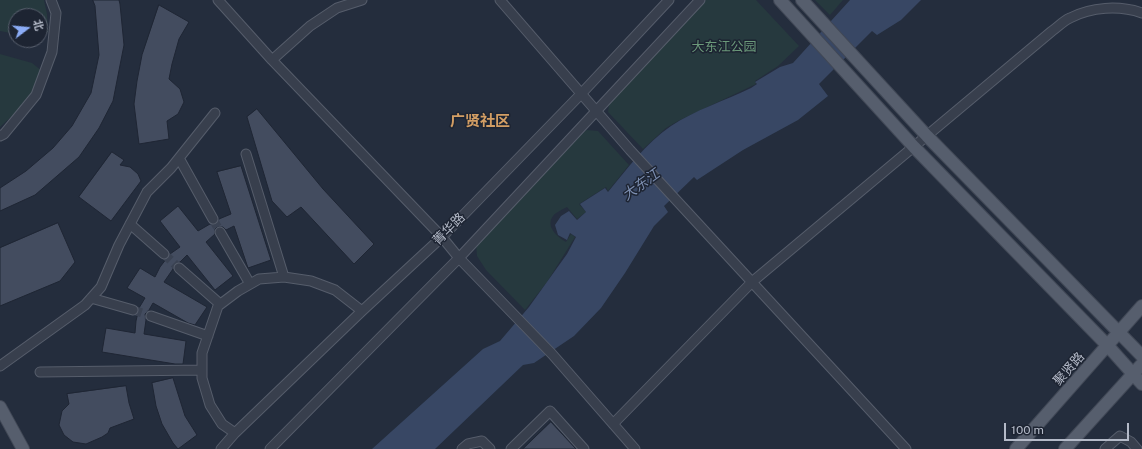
<!DOCTYPE html>
<meta charset="utf-8">
<style>
body{margin:0}
#map{position:relative;width:1142px;height:449px;overflow:hidden;background:#242d3d;font-family:"Public Sans","Noto Sans SC",sans-serif}
canvas{display:block}
.north{position:absolute;left:8px;top:8px;width:40px;height:40px;box-sizing:border-box;background:#1d2432;border:1px solid #59606e;border-radius:50%;rotate:74deg;font-size:11px;font-weight:700;line-height:16px;text-align:center;color:#b4bac8}
.north::after{content:'';display:block;margin:auto;width:14px;height:18px;background:#8bacf6;clip-path:polygon(50% 0,100% 100%,50% 72%,0 100%)}
.scale{position:absolute;left:1004px;top:423px;width:125px;height:18px;box-sizing:border-box;border:2px solid #b4bac8;border-top:0;padding-left:5px;font-size:12px;line-height:14px;white-space:nowrap;color:#b4bac8;-webkit-text-stroke:3px #1d2432;paint-order:stroke}
</style>
<div id="map">
<canvas width="1142" height="449"></canvas>
<div class="north">北</div>
<div class="scale">100 m</div>
</div>
<script>
const ctx = document.querySelector('canvas').getContext('2d');
ctx.lineJoin = 'round';
function paint(path, color) { ctx.fillStyle = color; ctx.fill(path, 'evenodd'); }
function trace(path, color, width, dash) { ctx.strokeStyle = color; ctx.lineWidth = width; ctx.lineCap = dash ? 'butt' : 'round'; ctx.setLineDash(dash || []); ctx.stroke(path); }
function label(font, color, halo, rows, align = 'center') {
  ctx.font = font + ' "Public Sans","Noto Sans SC",sans-serif'; ctx.lineWidth = 3; ctx.setLineDash([]); ctx.textBaseline = 'middle'; ctx.strokeStyle = halo; ctx.fillStyle = color; for (const [text, x, y, turn = 0] of rows) {
    ctx.save(); ctx.translate(x, y); ctx.rotate((+turn || 0) * Math.PI / 180); ctx.textAlign = isNaN(turn) ? turn : align; if (halo) ctx.strokeText(text, 0, 0); ctx.fillText(text, 0, 0); ctx.restore();
  }
}
paint(new Path2D(`
 M0,0H44L47,14L48,32L40,34V16H16V34L0,31Z
 M706,0H756L799,46L778,66L755,81L756,84L678,121L666,128L643,149L608,112L609,104Z
 M815,0H843L830,15Z
 M0,54L32,63L42,71L27,102L0,127Z
 M587,130L598,131L629,165L608,191L606,187L579,204L586,212L577,219L567,207C562,210 556,212 553,216C545,227 558,237 566,242L571,234L575,237L547,282L525,310L486,270L477,256L476,243L578,135Z`), '#26393e');
paint(new Path2D(`
 M850,0H921L901,20L877,35L872,31L819,84L828,96L798,120L743,150L697,180L694,177L664,206L668,212L654,226L625,273L601,308L574,336L534,363L523,365L435,449H372L483,349L500,341L529,307L567,254L576,237L570,233L567,240L558,235L555,225L561,216L569,211L577,220L586,212L580,204L605,188L608,192C627,169 646,143 671,126C695,110 724,101 751,88L757,84L755,82L780,67L793,63Z`), '#384764');
const building = new Path2D(`
 M93,0H119L120,4L124,45L113,101L99,128L79,157L35,195L0,211V188L26,171L53,148L72,126L91,93L99,55L95,6Z
 M159,5L189,22L179,39L172,64L169,79L180,89L184,102L178,114L167,121L169,139L139,144L134,104L137,81L142,55Z
 M257,109L323,189L374,244L354,264L301,207L287,217L272,201L247,117Z
 M112,152L124,160L120,165L130,167L138,174L141,181L111,221L79,197Z
 M241,166L271,260L248,268L234,226L226,230L223,227H217L215,229V234L206,242L233,276L215,290L187,255L180,262L174,264L173,269L164,282L207,307L195,325L188,323L153,303L149,310L145,314L146,320L144,334L186,341L183,364H175L102,352L106,328L135,333L136,321L139,308L145,298L127,288L140,268L155,277L160,267L170,254L180,247L160,221L178,206L198,231L210,224H216L219,219L231,214L217,172Z
 M58,223L75,262L60,281L0,306V248Z
 M173,378L185,416L197,435L178,449L173,443L162,424L156,406L152,383Z
 M126,386L129,403L134,419L110,428L108,433L102,437L86,444L73,442L64,435L59,425L62,411L69,404L67,394Z
 M551,422L576,449H523Z`);
paint(building, '#434c5f');
trace(building, '#1f2634', 1);
trace(new Path2D(`
 M213,219L220,232
 M164,254L179,268
 M133,310L151,316`), '#3a4252', 9, [9, 4.5]);
const minor = new Path2D(`
 M218,0L272,60L442,237L459,258L552,354L635,449
 M500,0L630,150L906,449
 M272,60L310,26L337,8L362,0
 M0,136L4,134L36,95L52,52L56,13L51,0
 M246,154L284,277
 M179,158L213,219
 M130,224L164,254
 M220,232L250,284
 M179,268L220,304
 M91,298L133,310
 M151,316L208,336
 M0,366L85,305L101,287L119,245L147,192L171,168L215,113
 M40,372L202,370
 M613,424L752,282L1052,31C1058,27 1063,21 1070,18C1091,7 1119,5 1142,13
 M235,433L222,424L210,405L202,378V353L218,306L238,291L259,279L284,277L311,281L335,290L362,311
 M221,449L235,433L362,311L442,237L581,94L669,0
 M270,449L459,258L700,0
 M462,449L468,444L482,441L490,449
 M511,449L550,411L584,449
 M1105,449L1120,436L1131,442L1137,449`);
const major = new Path2D(`
 M780,0L914,147L1108,346L1142,384
 M802,0L927,136L1142,356
 M0,407L23,449
 M1016,449L1142,306
 M1065,449L1142,364`);
trace(minor, '#565d6b', 11);
trace(major, '#414856', 14);
trace(minor, '#383f4d', 9);
trace(major, '#565e6d', 12);
label('13px', '#6b997a', '#1d2432', [
 ["大东江公园",724,47]
]);
label('13px', '#b4bac8', '#1d2432', [
 ["菁华路",449,229,-45],
 ["聚贤路",1069,369,-48]
]);
label('italic 14px', '#7c8eb0', '#1d2432', [
 ["大东江",641,185,-36]
]);
label('bold 15px', '#d39e64', '#1d2432', [
 ["广贤社区",480,121]
]);
</script>
